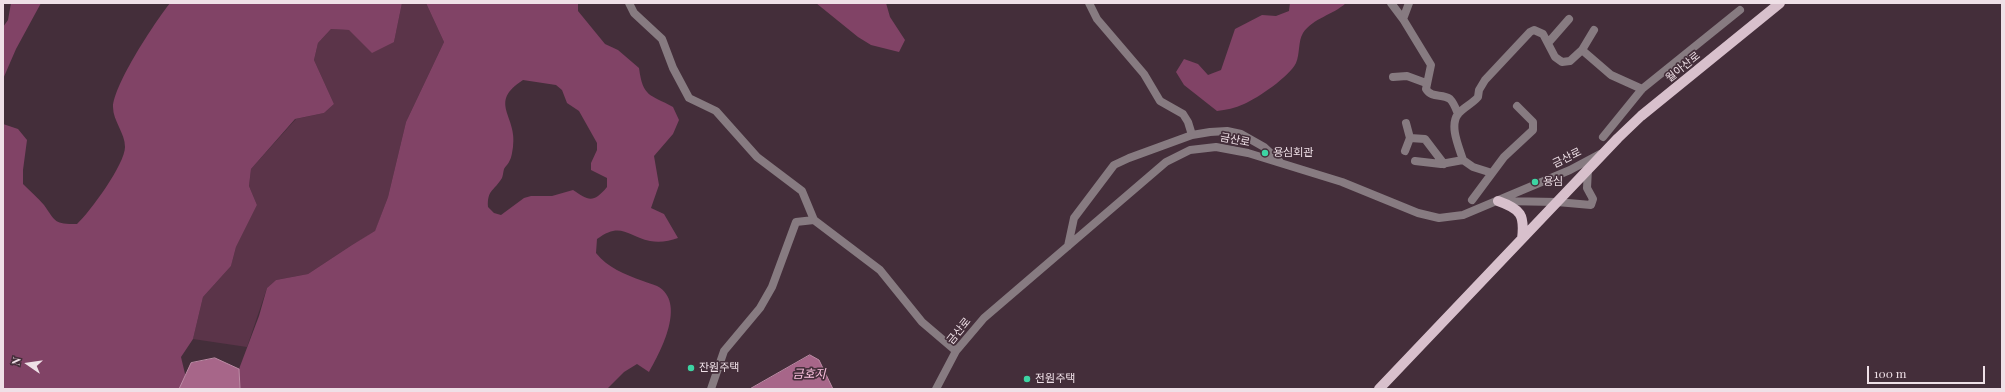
<!DOCTYPE html>
<meta charset="utf-8">
<style>
body{margin:0}
#map{position:relative;width:2005px;height:392px;overflow:hidden;background:#442e3a;font-family:"Playfair Display",serif}
canvas{display:block}
.frame{position:absolute;inset:0;border:4px solid #efe0e7;pointer-events:none}
.north{position:absolute;left:8px;top:344px;width:40px;height:40px;-webkit-text-stroke:3px #442e3a;paint-order:stroke;rotate:283deg;font-size:11px;font-weight:700;line-height:16px;text-align:center;color:#efe0e7}
.north::after{content:'';display:block;margin:auto;width:14px;height:18px;background:#efe0e7;clip-path:polygon(50% 0,100% 100%,50% 72%,0 100%)}
.scale{position:absolute;left:1867px;top:366px;width:118px;height:18px;box-sizing:border-box;border:2px solid #efe0e7;border-top:0;padding-left:5px;font-size:12px;line-height:14px;white-space:nowrap;color:#efe0e7;-webkit-text-stroke:3px #442e3a;paint-order:stroke}
</style>
<div id="map">
<canvas width="2005" height="392"></canvas>
<div class="frame"></div>
<div class="north">N</div>
<div class="scale">100 m</div>
</div>
<script>
const ctx = document.querySelector('canvas').getContext('2d');
ctx.lineJoin = 'round';
function paint(path, color) { ctx.fillStyle = color; ctx.fill(path, 'evenodd'); }
function trace(path, color, width, dash) { ctx.strokeStyle = color; ctx.lineWidth = width; ctx.lineCap = dash ? 'butt' : 'round'; ctx.setLineDash(dash || []); ctx.stroke(path); }
function label(font, color, halo, rows, align = 'center') {
  ctx.font = font + ' "Playfair Display","Noto Sans KR",serif'; ctx.lineWidth = 3.5; ctx.setLineDash([]); ctx.textBaseline = 'middle'; ctx.strokeStyle = halo; ctx.fillStyle = color; for (const [text, x, y, turn = 0] of rows) {
    ctx.save(); ctx.translate(x, y); ctx.rotate((+turn || 0) * Math.PI / 180); ctx.textAlign = isNaN(turn) ? turn : align; if (halo) ctx.strokeText(text, 0, 0); ctx.fillText(text, 0, 0); ctx.restore();
  }
}
paint(new Path2D(`
 M402,3H426L444,42L406,122L388,197L375,232L352,245L308,274L276,280L267,288L247,347L193,339L203,297L231,266L236,247L257,205L249,186L251,169L296,119L324,113L334,104L314,60L318,43L331,29L349,30L394,42Z`), '#5b3449');
paint(new Path2D(`
 M11,3H41L16,49L3,79V27L8,20Z
 M170,3H402L394,42L372,53L349,30L331,29L318,43L314,60L334,104L324,113L295,119L251,169L249,186L257,205L236,247L231,266L203,297L193,339L181,357L186,378L179,389H3V124L18,129L27,140L23,170V184C30,191 38,198 44,205C56,222 54,224 77,224C90,212 125,164 125,147C125,133 113,121 113,107C114,84 155,22 170,3Z
 M426,3H578V11L605,44L618,50L639,68C643,98 650,94 673,107L679,120L673,134L654,156L659,185L651,208L664,214L678,238C669,241 660,243 650,241C627,236 621,221 597,239L596,253C608,268 624,274 643,281C647,283 653,284 657,286C687,302 661,351 649,372L637,364L624,372L607,389H240L239,369L259,316L267,288L276,280L308,274L352,245L375,231L388,197L406,122L444,42ZM523,80L556,85L562,90L567,103L579,111L597,143V150L591,163V170L607,178V187C593,204 588,200 573,190L552,196H531L524,198L501,215L494,213L488,207C487,190 494,191 502,178C503,175 503,173 504,169C505,167 508,164 509,162C512,157 512,152 513,147C518,116 487,103 523,80Z
 M816,3H886L890,17L905,40L899,52L871,45L858,37Z
 M1290,3H1346C1333,15 1313,18 1303,33C1298,41 1300,54 1296,63C1290,76 1258,98 1244,104C1235,108 1226,110 1217,111L1184,85L1176,72L1184,59L1198,64L1208,75L1221,70L1235,29L1262,15L1276,16L1289,11Z`), '#814366');
const water = new Path2D(`
 M810,355L819,360L833,389H750Z
 M215,358L239,369L240,389H179L191,363Z`);
paint(water, '#a76689');
trace(water, '#bd8ba5', 1);
trace(new Path2D(`
 M629,3L634,13L662,39L673,68L689,98L716,111L757,157L802,191L814,220
 M1089,3L1097,19L1144,74L1160,101L1183,114L1188,122L1192,135
 M1391,3L1403,19
 M1409,3L1403,19L1431,65L1426,89C1432,99 1442,93 1450,99C1454,103 1456,109 1458,114
 M1548,43L1569,19
 M1582,50L1594,30
 M1393,77L1407,76L1426,83
 M1406,123L1410,138
 M1603,137L1642,89L1740,10
 M1405,151L1410,138L1425,139L1444,164
 M1415,161L1441,164L1463,160
 M1492,173L1473,167L1463,160C1459,147 1449,126 1458,114C1464,107 1472,104 1478,97L1479,90L1485,80L1530,32L1534,30L1543,34L1555,57L1562,62L1570,61L1582,50L1611,75L1642,89
 M1472,200L1504,157L1533,130V122L1517,106
 M1501,201L1557,202L1591,205L1593,199L1587,188L1588,169
 M1068,246L1074,218L1114,165L1129,158L1192,135L1210,132L1227,131L1241,134L1264,147L1280,162
 M711,389L724,351L760,308L772,287L796,222L814,220L880,270L922,322L956,351
 M936,389L956,351L984,318L1166,162L1190,150L1216,147L1248,153L1342,182L1418,213L1439,218L1463,215L1570,170L1600,154`), '#877b81', 8);
trace(new Path2D(`
 M1498,201C1521,209 1525,215 1522,239
 M1379,389L1618,138L1641,116L1780,3`), '#d8c0cc', 10);
for (const [x, y, r, color] of [
 [1265,153,4,"#3dd4a3"],
 [1535,182,4,"#3dd4a3"],
 [691,368,4,"#3dd4a3"],
 [1027,379,4,"#3dd4a3"]
]) { const dot = new Path2D(); dot.arc(x, y, r, 0, 2 * Math.PI); ctx.fillStyle = color; ctx.fill(dot); trace(dot, '#442e3a', 1.5); }
label('11px', '#efe0e7', '#442e3a', [
 ["월아산로",1683,67,-39],
 ["금산로",1235,140,11],
 ["금산로",1567,158,-26],
 ["금산로",959,331,-51]
]);
label('11px', '#efe0e7', '#442e3a', [
 ["용심회관",1273,153],
 ["용심",1543,182],
 ["잔원주택",699,368],
 ["전원주택",1035,379]
], 'left');
label('italic 12px', '#fdc3e1', '#442e3a', [
 ["금호지",809,374]
]);
</script>
